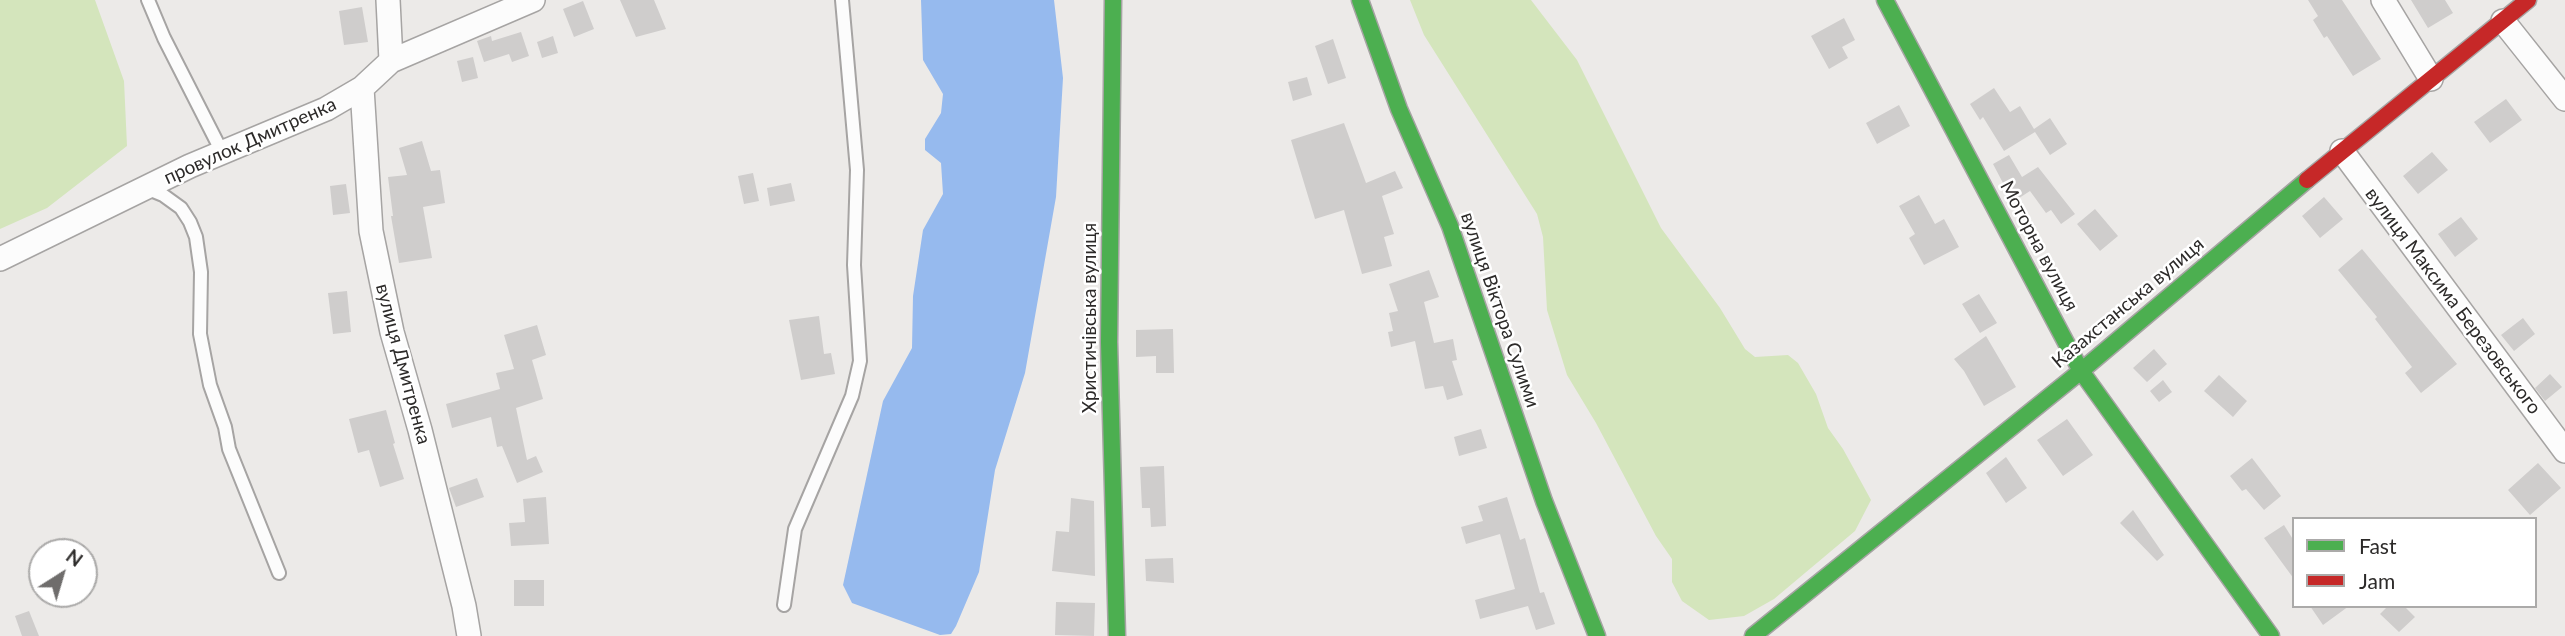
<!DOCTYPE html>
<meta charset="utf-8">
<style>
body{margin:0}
#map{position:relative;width:2565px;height:636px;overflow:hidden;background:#eceae8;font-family:Lato,sans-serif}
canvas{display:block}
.legend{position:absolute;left:2292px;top:517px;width:245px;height:91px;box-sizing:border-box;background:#fff;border:2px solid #abaaa9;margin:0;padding:9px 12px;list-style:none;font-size:21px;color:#2c2a29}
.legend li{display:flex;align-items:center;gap:14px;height:35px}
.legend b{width:35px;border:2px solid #abaaa9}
.north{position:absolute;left:28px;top:538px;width:70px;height:70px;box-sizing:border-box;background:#fff;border:2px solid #abaaa9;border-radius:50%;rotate:37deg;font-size:19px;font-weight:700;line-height:28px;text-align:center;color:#2c2a29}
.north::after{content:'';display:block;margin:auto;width:24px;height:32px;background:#6f6d6c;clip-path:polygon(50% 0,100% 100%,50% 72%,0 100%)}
</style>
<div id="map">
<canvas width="2565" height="636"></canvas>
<ul class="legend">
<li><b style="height:9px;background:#4caf50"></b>Fast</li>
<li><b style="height:9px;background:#c62828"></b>Jam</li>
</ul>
<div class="north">N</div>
</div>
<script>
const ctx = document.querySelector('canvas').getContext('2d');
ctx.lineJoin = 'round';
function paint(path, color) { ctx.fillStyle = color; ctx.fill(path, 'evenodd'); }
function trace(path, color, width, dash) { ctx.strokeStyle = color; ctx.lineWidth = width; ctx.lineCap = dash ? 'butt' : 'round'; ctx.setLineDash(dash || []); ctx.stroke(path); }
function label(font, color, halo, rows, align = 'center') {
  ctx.font = font + ' Lato,sans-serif'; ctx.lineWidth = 5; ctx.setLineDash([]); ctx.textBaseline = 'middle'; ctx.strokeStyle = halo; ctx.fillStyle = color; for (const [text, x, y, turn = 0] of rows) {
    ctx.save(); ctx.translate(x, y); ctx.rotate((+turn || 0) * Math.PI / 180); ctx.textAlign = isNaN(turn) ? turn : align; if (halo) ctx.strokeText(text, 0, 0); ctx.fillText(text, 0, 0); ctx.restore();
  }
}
paint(new Path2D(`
 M0,0H95L124,81L127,146L47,208L0,229Z
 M1410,0H1531L1577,60L1661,228L1720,308L1745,349L1755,357L1788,355L1798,363L1816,394L1828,428L1843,449L1871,500L1855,531L1774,599L1744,616L1709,620L1682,601L1672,582V559L1656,536L1596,423L1567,375L1547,310L1543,237L1537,214L1424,35Z`), '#d4e5bc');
paint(new Path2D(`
 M921,0H1054L1063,78L1056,197L1025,373L995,470L979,572L956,626L951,634L940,635L852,603L843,585L883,401L912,348L913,296L923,230L943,194L941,163L925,150V139L941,113L943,94L923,60Z`), '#96baee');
paint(new Path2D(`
 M620,0H654L666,29L636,37Z
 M2308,0H2342L2381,59L2353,76L2327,36L2324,38L2313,20L2318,16Z
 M2411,0H2445L2453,13L2428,28Z
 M583,1L594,29L574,37L563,9Z
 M362,7L368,42L344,45L339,11Z
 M1844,18L1855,40L1842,47L1848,58L1829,69L1811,36Z
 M521,32L529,56L512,62L509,54L484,62L477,41L491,36L492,41Z
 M553,36L558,53L542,58L537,42Z
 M1333,39L1346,78L1328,84L1315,46Z
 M473,57L478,78L462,82L457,61Z
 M1307,77L1312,95L1293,101L1288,82Z
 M1994,88L2010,112L2020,106L2034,129L2050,118L2067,144L2050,155L2035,132L2004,151L1983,117L1980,120L1970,104Z
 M2506,99L2522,120L2490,143L2474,122Z
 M1899,105L1910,126L1877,144L1866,123Z
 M1344,123L1366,183L1395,171L1403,188L1382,196L1394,234L1384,237L1392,266L1362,274L1344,210L1315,219L1291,140Z
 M422,141L431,171L440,170L445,203L423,207L432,258L399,263L391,216H393L388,177L407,175L399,148Z
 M2432,152L2448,170L2418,194L2403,176Z
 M2009,155L2022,177L2038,167L2075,214L2061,224L2051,210L2046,213L2030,191L2013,202L1993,164Z
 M753,173L759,201L744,204L738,176Z
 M791,183L795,201L770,206L767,188Z
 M346,184L350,213L333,215L330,186Z
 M1919,195L1935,224L1944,219L1959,247L1924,265L1909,238L1915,234L1899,206Z
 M2324,197L2343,219L2320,238L2302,216Z
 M2095,209L2118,236L2100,251L2077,224Z
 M2461,217L2478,239L2455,257L2438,234Z
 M2362,249L2457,364L2421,393L2405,373L2412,367L2375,319L2377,317L2338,270Z
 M1429,270L1439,297L1424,302L1434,343L1453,339L1457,360L1452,361L1463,395L1447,400L1443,386L1425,389L1415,341L1391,347L1388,332L1393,331L1389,313L1398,311L1389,284Z
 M347,291L351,332L333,334L328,293Z
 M1979,294L1997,323L1980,333L1962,304Z
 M819,316L824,354L831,353L835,374L801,380L789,320Z
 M2523,318L2535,334L2514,351L2501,335Z
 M537,325L546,355L532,360L543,399L516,408L527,460L536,456L543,472L517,483L502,446L497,447L491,417L452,428L446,404L500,389L496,373L514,369L504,335Z
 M1173,329L1174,373H1156V356L1136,357V330Z
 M1986,336L2016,387L1984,406L1964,371L1954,359Z
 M2154,349L2167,364L2147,382L2133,368Z
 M2550,374L2562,387L2545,401L2535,388Z
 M2219,375L2247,401L2233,417L2204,391Z
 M2163,380L2172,392L2159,402L2150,391Z
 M386,410L395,443L393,444L404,479L380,487L369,450L358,453L349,419Z
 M2067,419L2093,455L2063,476L2037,440Z
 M1481,429L1487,448L1459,456L1454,437Z
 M2006,457L2027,488L2006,503L1986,473Z
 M2252,458L2281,496L2264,510L2246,489L2242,491L2230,476Z
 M2538,463L2561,488L2530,515L2508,490Z
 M1164,466L1166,526L1151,527L1150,508H1142L1140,467Z
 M477,478L484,497L456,507L449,488Z
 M546,497L549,544L511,546L509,523L525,522L523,499Z
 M1507,497L1520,540L1525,538L1540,593L1544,592L1555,624L1536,630L1528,606L1480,619L1475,600L1515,589L1500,534L1466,544L1461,527L1483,521L1478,506Z
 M1071,498L1094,501L1095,576L1052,571L1056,531L1069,532Z
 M2133,510L2164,555L2157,561L2120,523Z
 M2284,525L2294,541V579L2264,538Z
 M1173,558L1174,583L1146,581L1145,559Z
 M514,580H544V606H514Z
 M1056,602L1095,603L1094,636L1055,635Z
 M2310,606H2349L2323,625Z
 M2388,606H2404L2415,617L2399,632L2380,614Z
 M29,611L39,636H22L15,616Z`), '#cfcdcc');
const lane = new Path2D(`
 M148,0L164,38L222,152
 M146,188L163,195L181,208L190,222L196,237L201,272L200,334L210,385L225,427L229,449L279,573
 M784,605L795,529L852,396L860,361L854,265L857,170L842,0`);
const street = new Path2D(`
 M388,0L391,61
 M2383,0L2431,79
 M2503,21L2565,99
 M362,88L371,231L392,332L420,430L464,606L469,636
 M2342,151L2565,451
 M0,259L190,166L326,109L362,88L391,61L533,0`);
const fast = new Path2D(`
 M1113,0L1109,342L1117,636
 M1360,0L1399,109L1450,226L1544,501L1597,636
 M1885,0L2081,371L2271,636
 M1753,636L2081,371L2307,180`);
const jam = new Path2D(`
 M2307,180L2528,0`);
trace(lane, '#a6a4a3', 16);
trace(street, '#a6a4a3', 26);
trace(fast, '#a6a4a3', 19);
trace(jam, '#a6a4a3', 19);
trace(lane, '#fcfcfc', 12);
trace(street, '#fcfcfc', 23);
trace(fast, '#4caf50', 16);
trace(jam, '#c62828', 16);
label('19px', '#2c2a29', '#fff', [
 ["провулок Дмитренка",250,141,-24],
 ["Моторна вулиця",2039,246,62],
 ["вулиця Максима Березовського",2453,301,53],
 ["Казахстанська вулиця",2128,303,-40],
 ["вулиця Віктора Сулими",1500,310,71],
 ["Христичівська вулиця",1090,318,-90],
 ["вулиця Дмитренка",403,364,75]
]);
</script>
